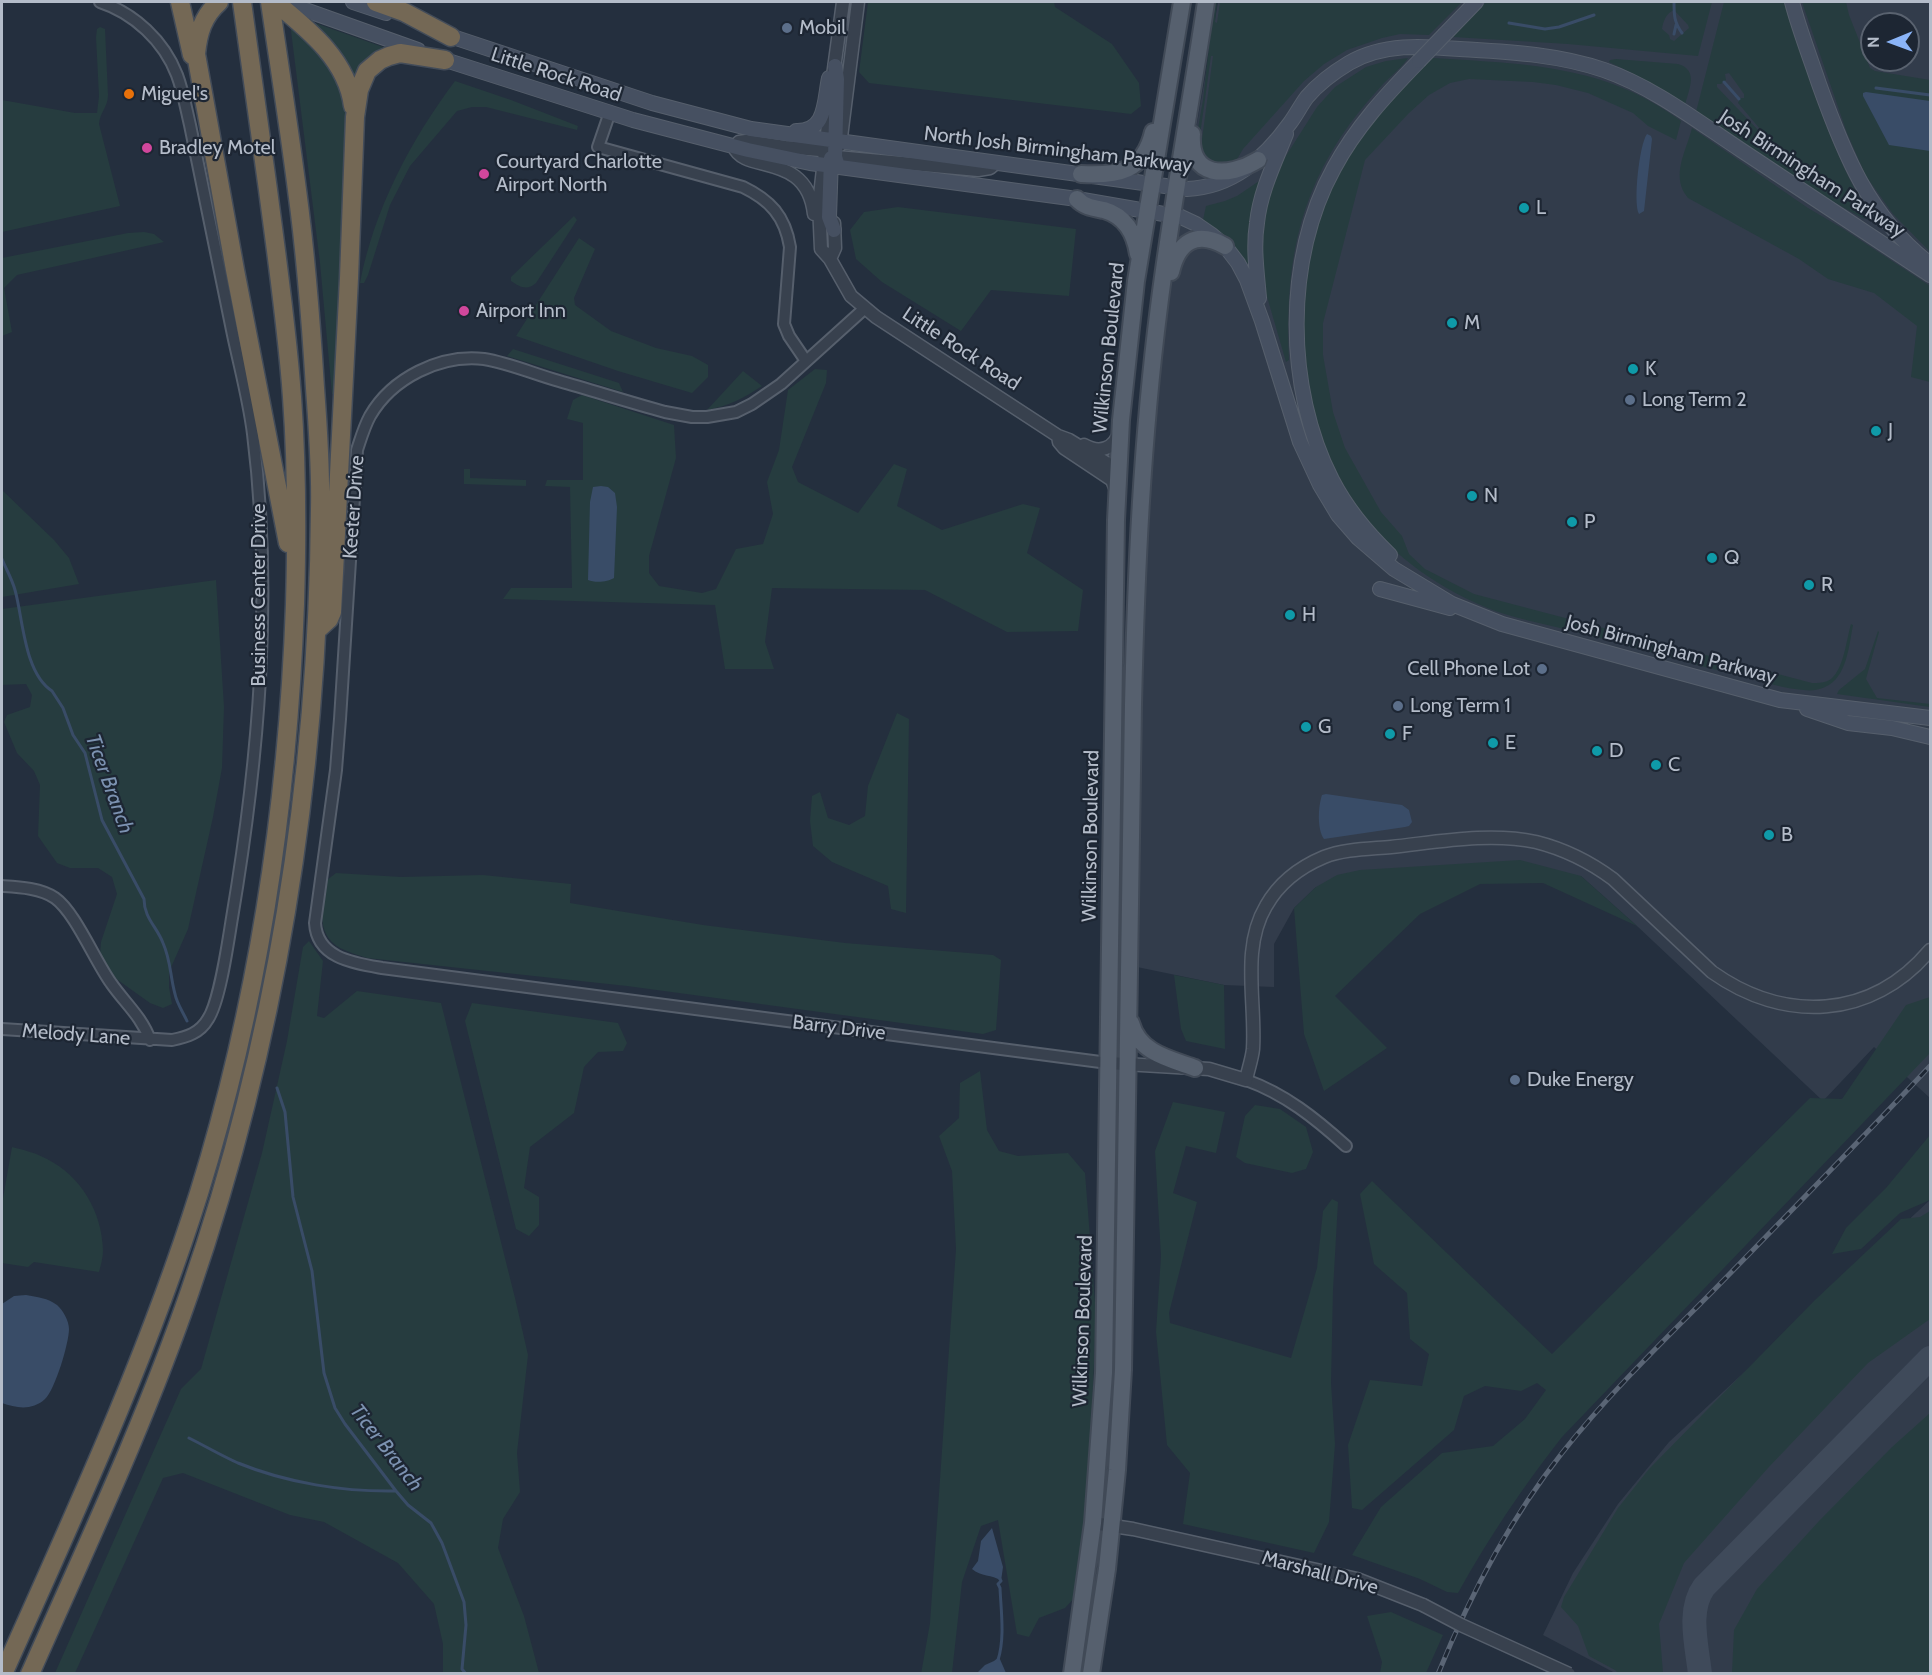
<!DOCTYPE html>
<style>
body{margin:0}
#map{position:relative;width:1932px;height:1675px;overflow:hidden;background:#242f3e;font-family:Cabin,sans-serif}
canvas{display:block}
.frame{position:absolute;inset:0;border:3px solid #b4bcc9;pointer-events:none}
.north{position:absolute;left:1860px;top:12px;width:60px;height:60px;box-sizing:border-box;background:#1d2633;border:2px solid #59626f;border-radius:50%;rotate:269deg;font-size:16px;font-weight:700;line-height:24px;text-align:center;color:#b4bcc9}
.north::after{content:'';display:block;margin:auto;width:21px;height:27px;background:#8ab4f8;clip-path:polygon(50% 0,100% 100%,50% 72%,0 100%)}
</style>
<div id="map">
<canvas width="1932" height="1675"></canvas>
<div class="frame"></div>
<div class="north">N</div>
</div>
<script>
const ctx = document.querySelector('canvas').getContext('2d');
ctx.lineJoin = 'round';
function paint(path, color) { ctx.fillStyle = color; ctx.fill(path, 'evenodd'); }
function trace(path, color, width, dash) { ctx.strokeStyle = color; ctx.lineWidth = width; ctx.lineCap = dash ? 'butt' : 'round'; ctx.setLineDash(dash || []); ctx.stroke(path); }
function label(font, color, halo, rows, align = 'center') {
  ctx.font = font + ' Cabin,sans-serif'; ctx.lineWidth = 4.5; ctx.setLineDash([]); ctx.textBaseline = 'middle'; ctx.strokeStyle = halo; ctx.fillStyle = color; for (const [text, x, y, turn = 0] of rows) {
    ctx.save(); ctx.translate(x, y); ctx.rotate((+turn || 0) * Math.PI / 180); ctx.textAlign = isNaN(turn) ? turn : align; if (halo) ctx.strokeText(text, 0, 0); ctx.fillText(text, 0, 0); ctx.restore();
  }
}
paint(new Path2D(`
 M1218,2H1930V1098L1874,1047L1823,1101L1637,926L1581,876L1316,887L1294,908L1274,944V987L1224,985L1137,967L1143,514L1157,355ZM1872,24H1908V60H1872Z
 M1930,1200V1673H1615L1543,1635L1573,1573L1618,1504L1669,1442Z`), '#323c4b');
paint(new Path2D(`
 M868,2H1054L1055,7L1112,44L1139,83L1141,106L1131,114L869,83L859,72Z
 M1214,2H1217L1215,22L1217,23L1220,2H1462L1429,35L1400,34L1382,38L1347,50L1324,64L1304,81L1243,149L1236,161L1225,167C1214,162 1205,160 1201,147L1213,56H1211L1199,142L1196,140L1203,100Z
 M1486,2H1712L1698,56L1568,44L1453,37ZM1674,10L1688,25L1689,28L1674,41L1670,39L1669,35L1662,29C1663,22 1666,13 1674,10Z
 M1724,2H1785C1807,74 1831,153 1871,218L1870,220L1862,218L1832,201L1696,112ZM1729,73L1744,94V98H1740L1738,103L1760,129L1759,131L1717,87V84H1721L1726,80L1725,74Z
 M1802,2H1846L1849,15L1870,68L1875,71L1930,80V252L1893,214L1866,176L1847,133Z
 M290,23L316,47L345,88L348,120L336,395L332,394L320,263Z
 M312,23H315L383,47C378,51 373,53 369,56C362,62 359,71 352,76Z
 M100,27L105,29L108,95C108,107 100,112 99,124L120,206L2,232V100L75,113H97L99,96L96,37L97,29Z
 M1408,58C1404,65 1392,75 1384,83C1372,96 1360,110 1349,125C1296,198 1285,272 1289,360L1286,362L1261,276V218L1277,170L1317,107L1335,87L1366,67L1386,61Z
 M1433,58C1523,64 1605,64 1681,121L1676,140L1648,126L1633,113L1588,93L1556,85L1533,82L1469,79L1450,83L1429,95L1409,113L1365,160L1323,323V355L1333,412L1345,448L1381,512L1402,536L1409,554L1425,569L1474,594L1812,683C1818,683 1826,683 1831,679C1844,668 1846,641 1851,624L1853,625C1849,645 1847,678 1825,687C1819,690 1811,691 1804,690C1785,689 1764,682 1745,677C1717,670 1689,663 1661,655C1627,645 1594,636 1560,628C1532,621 1503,616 1476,603C1367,553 1311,465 1304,345C1302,315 1302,283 1309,253C1325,187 1354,137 1401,88C1411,78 1421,66 1433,58Z
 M1616,59L1678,64C1699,70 1689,89 1685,105L1632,73L1609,62L1610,60Z
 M455,81L511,100L578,126L577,130L486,107H472L457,111L410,166L390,205L368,275L364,283H360C374,210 410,141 455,81Z
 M1692,128L1808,208L1842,228L1930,286V382L1911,377L1917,326L1874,293L1828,279L1799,259L1688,198C1670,176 1686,152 1692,128Z
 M1262,179L1250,263L1248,264L1221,233L1203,220L1206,206L1225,201L1237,196Z
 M898,207L1076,229L1069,296L991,290L961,331L882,282L856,259L850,230L864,212Z
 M574,216L577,220L536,283C527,291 520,287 511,281V277Z
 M144,232L154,234L164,242L17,275L4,288L12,332L2,336V258L128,233Z
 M579,238L595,249L574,298L575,305L611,331L656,348L692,356L708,365V377L692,393L618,371L516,336Z
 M513,349L619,383L623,392L507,356Z
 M815,369L827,370L826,383L792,467L798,482L858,513L894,464L907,469L897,506L942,530L1023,504L1040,508L1027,553L1083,590L1078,631L1007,632L925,590L772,588L765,642L774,669H725L715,605L503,599L511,588H572L570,487L545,486L547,480H583V423L567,419L573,400L582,395L674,425L676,458L649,556V573L659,586L702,593L716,589L736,549L763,544L773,514L767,482L779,450L788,390Z
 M743,371L762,386C744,398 729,406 707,410Z
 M464,469H470V478L526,480V486L464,484Z
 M2,490L54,540L69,558L79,584L2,597Z
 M216,580L224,707L222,768L213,817L188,929L169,972V987L172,1004L163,1008L150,1003L115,978L100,955L101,942L117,894L112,877L98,868H70L57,863L38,836L40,785L34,771L17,753L4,722L7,715L30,707L32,695L26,684L2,685V609Z
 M1878,631L1879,632L1866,679L1877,698L1930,704V707L1837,694L1839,690L1865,669Z
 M897,713L909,719L906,913L891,909L888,886L832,862L813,846L810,821L812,796L820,792L828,818L849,825L865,816L868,786Z
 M1520,860L1581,876L1637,926L1543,883L1480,884L1420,914L1335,996L1387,1048L1324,1091L1304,1034L1294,908L1316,887L1337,875L1360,870Z
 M336,873L401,877L483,875L571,884L570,903L703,925L845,943L993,955L1001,960L996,1030L983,1034L627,986L367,958C358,955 348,952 340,948C314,933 323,904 327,880Z
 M309,941L323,961L317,1016L324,1018L357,991L441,1003L515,1298L528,1355L517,1453L520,1492L503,1519L498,1548L524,1616L539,1673H443V1644L434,1604L398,1563L324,1522L290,1515L183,1473L163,1478L75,1673H55L181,1389L201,1369L262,1153L287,1041L303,947Z
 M1174,975L1224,985L1225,1049L1186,1041L1181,1029Z
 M1930,997V1053L1562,1437C1523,1487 1489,1537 1458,1593L1447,1592L1420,1579L1352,1555L1381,1507L1442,1453L1493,1446L1525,1419L1546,1390L1537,1383L1521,1391L1485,1386L1464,1396L1454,1430L1362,1510L1352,1508L1348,1445L1370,1380L1422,1386L1429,1354L1410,1339L1407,1293L1374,1264L1360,1194L1372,1181L1552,1354L1810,1098L1842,1099L1906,1005Z
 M472,1003L618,1023L627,1043L623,1051L598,1052L584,1067L574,1113L530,1147L524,1188L539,1197V1225L529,1236L516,1229L465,1021Z
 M980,1071L987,1130L999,1151L1018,1156L1068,1153L1085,1173L1096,1315L1090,1460L1078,1594L1065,1608L1039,1618L1029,1637L1017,1634L998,1520L981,1526L962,1582L952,1673L921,1674L930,1623L956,1249L952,1171L939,1136L959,1118L960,1083Z
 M1173,1102L1225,1112L1216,1153L1186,1146L1173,1193L1197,1202L1169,1313L1170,1323L1291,1358L1317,1268L1323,1211L1332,1199L1338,1202L1333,1290L1331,1383L1335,1444L1329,1522L1314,1553L1183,1524L1190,1473L1167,1445L1156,1332L1161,1256L1155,1151Z
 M1255,1105L1280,1109L1306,1127L1313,1152L1306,1169L1292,1173L1245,1163L1236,1157L1245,1116Z
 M1930,1135V1200L1900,1213L1861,1249L1832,1254L1846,1228L1886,1188Z
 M12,1147C24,1150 36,1153 47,1159C81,1176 102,1212 103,1250C103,1257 101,1265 99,1272L34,1262L28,1267L2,1263V1204Z
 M1930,1211V1319L1868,1363L1768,1468L1684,1563L1659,1624L1663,1673H1618L1615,1670L1589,1656L1578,1626L1561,1607L1564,1597L1618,1508L1649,1469L1815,1300L1901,1219L1920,1217Z
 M1930,1413V1673H1732L1734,1630L1757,1589L1819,1521L1892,1447Z
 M1391,1612L1443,1635L1426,1673H1380L1382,1662L1367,1616Z`), '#263c3f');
paint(new Path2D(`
 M1866,92L1930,101V151L1889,145L1863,96V93Z
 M1647,134L1651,136L1652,139L1644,211L1639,214C1633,204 1639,145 1647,134Z
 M601,486L608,487L615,493L617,507L614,578C608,582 595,583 588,580L590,502L593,487Z
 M1326,794L1402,805L1409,810L1412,822L1409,826L1405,827L1324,839C1317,829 1318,807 1322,795Z
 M26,1295C37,1297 48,1298 57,1305C63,1310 69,1321 69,1329C69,1343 55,1390 45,1399C32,1411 16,1408 2,1403V1304L14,1296Z
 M992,1528L1003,1567L1001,1581C992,1574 981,1577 972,1569L978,1561L981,1541Z
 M999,1657L1006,1673H977L985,1665L994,1661Z`), '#394c67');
trace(new Path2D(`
 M1674,2C1674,15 1674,22 1682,33
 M1509,23L1545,29L1559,27L1594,15
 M1674,34L1676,25
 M1724,82L1739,99
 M1876,88L1930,95
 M2,559C6,569 12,579 15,590C23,618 24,673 52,691L63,708L73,735L85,753L102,820L144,899C144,918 157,927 163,943C171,961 170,976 175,994C177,1004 183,1012 187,1021
 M277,1088L285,1112L293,1197L312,1271L324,1373L335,1408L345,1424L396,1491L408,1505L431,1523L442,1543L464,1602L466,1625L462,1669L466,1674
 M189,1438C205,1446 222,1456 238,1463C287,1483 344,1492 396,1491
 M998,1660C1005,1638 1001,1611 1000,1588L998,1584L1001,1581L1000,1579`), '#394c67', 3);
trace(new Path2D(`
 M1700,1674C1697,1646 1687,1610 1704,1587L1930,1358`), '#3f4a5a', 24);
const minor = new Path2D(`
 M610,112L598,147L743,187C770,200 785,216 790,247L784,324L789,336L806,361
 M864,309L781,384L752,404L736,412L707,417H692L665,412C629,402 594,391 559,381C534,374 509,363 484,359C440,354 392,378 370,416C364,427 361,438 357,450L340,719L336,770L315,923C317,958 353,963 382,968L1108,1063
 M2,886C18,887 41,888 55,898C75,912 95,961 111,983C124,1002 142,1017 150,1040
 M2,1029L172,1040C187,1037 200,1033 208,1019C220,1001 228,942 232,918C259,758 273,595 253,434C249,401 240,368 233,335C219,265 204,195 190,125C186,108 183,91 177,75C164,41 134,13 100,2
 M1246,1080C1285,1094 1315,1118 1346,1146`);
const tertiary = new Path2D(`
 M833,76L843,2
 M831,99L819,204L821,249L830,259L851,296L876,317L1058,436L1069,440L1118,470
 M840,145L858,2
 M826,158L837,157L978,170L990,168L996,163
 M814,214C807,151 744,174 734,147L739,142L746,141L785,147L831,151
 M830,259L835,248L834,223
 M1058,436L1059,442L1064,448L1112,480L1116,490
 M1084,445C1100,454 1114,449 1120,431
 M1108,1063L1209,1069L1246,1080C1248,1070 1252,1059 1253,1049C1256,1002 1241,948 1266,906C1279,883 1300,867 1324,857C1344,849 1369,849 1391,847C1438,842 1489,832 1536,842C1564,849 1590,862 1613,879L1712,972C1784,1023 1871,1020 1930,950
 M1093,1523L1133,1529L1357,1579L1423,1605`);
const secondary = new Path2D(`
 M283,2L418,50
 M353,2L386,13
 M1792,2C1799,29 1810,57 1819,84C1844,154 1869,217 1930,264
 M444,34L652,103L751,129L1187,189C1232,187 1264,159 1290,123C1296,115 1301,105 1307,97C1319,83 1334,72 1349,63C1383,43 1423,46 1460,49C1509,52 1557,54 1604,70C1653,87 1697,121 1741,150C1804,192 1867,234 1930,275
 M1445,34L1476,2
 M436,57L633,120L748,150L810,163L1077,199L1181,217L1196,224L1212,235L1225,246L1238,263L1247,280L1262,321L1300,442L1320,485L1338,515L1358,538L1394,569L1452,604L1502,624L1780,700L1930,718
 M835,66L837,79L835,157L838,166
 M796,131C827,132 824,101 829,78
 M831,158L829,217L834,230
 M1259,298C1257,273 1253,248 1257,223C1260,192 1275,162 1286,134
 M1390,555C1367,533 1347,509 1332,480C1285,389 1284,258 1334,168C1356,127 1386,95 1419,61
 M1380,589L1450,608
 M1807,709L1848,723L1892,728L1930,737`);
const primary = new Path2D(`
 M1192,134C1189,179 1228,178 1258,160
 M1081,174C1117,176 1144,172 1153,132
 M1077,199C1084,207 1094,208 1104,210C1125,216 1135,234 1138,254
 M1171,272C1178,242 1196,230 1225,246
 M1131,1023C1139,1053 1170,1059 1195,1068
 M1072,1674L1093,1523L1104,1373L1116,520L1121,420L1136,281L1182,2
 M1091,1674L1107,1569L1117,1470L1123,1370L1133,705C1136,572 1142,439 1159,307C1172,204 1191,103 1206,2`);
const motorway = new Path2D(`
 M180,2L192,55
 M219,2C203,16 198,33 196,54L235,270L288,543
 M275,2C309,30 347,60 353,106
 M376,2L404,12L451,37
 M317,630L329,619L332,612L349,278L355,117L359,90L367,71L380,60L389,56L400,53L445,60
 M3,1674C74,1515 147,1358 199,1193C258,1003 288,803 295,604C297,535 297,466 292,397C287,327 277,259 268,190C259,127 251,64 242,2
 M30,1674C86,1547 145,1422 190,1291C277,1039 318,775 320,509C321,469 318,428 315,388C311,322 306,256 297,190C289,127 279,64 270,2`);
trace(minor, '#565f6c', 14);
trace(tertiary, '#565f6c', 15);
trace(secondary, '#565f6c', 16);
trace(primary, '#414a57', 20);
trace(motorway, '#434c59', 21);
trace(minor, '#38414e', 10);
trace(tertiary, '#38414e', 12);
trace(secondary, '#465061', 14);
trace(primary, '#56606e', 16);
trace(motorway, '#746855', 18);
const rail = new Path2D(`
 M1438,1674C1470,1595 1509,1520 1562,1453C1607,1396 1659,1345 1710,1294C1784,1218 1858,1143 1930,1066`);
trace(rail, '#5a6575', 5);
trace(rail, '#1d2633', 3, [9]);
const tertiaryBridge = new Path2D(`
 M1423,1605L1461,1625L1569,1674`);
const secondaryBridge = new Path2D(`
 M1419,61L1445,34`);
trace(tertiaryBridge, '#565f6c', 15, []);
trace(secondaryBridge, '#565f6c', 16, []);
trace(tertiaryBridge, '#38414e', 12);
trace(secondaryBridge, '#465061', 14);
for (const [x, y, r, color] of [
 [787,28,6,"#5c6f8a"],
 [129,94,6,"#e8710a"],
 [147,148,6,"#d1479c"],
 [484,174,6,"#d1479c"],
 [1524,208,6,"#0f9aa8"],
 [464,311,6,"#d1479c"],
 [1452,323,6,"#0f9aa8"],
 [1633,369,6,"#0f9aa8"],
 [1630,400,6,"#5c6f8a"],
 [1876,431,6,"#0f9aa8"],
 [1472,496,6,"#0f9aa8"],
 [1572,522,6,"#0f9aa8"],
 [1712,558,6,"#0f9aa8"],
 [1809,585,6,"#0f9aa8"],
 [1290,615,6,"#0f9aa8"],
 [1542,669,6,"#5c6f8a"],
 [1398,706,6,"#5c6f8a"],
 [1306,727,6,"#0f9aa8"],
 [1390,734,6,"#0f9aa8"],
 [1493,743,6,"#0f9aa8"],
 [1597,751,6,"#0f9aa8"],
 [1656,765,6,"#0f9aa8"],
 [1769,835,6,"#0f9aa8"],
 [1515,1080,6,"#5c6f8a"]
]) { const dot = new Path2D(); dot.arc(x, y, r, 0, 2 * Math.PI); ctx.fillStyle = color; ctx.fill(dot); trace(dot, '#1d2633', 2); }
label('20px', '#b4bcc9', '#1d2633', [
 ["Mobil",799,28],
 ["Miguel's",141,94],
 ["Bradley Motel",159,148],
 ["Courtyard Charlotte",496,162],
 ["Airport North",496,185],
 ["L",1536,208],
 ["Airport Inn",476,311],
 ["M",1464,323],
 ["K",1645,369],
 ["Long Term 2",1642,400],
 ["J",1888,431],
 ["N",1484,496],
 ["P",1584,522],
 ["Q",1724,558],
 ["R",1821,585],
 ["H",1302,615],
 ["Cell Phone Lot",1530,669,"right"],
 ["Long Term 1",1410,706],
 ["G",1318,727],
 ["F",1402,734],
 ["E",1505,743],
 ["D",1609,751],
 ["C",1668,765],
 ["B",1781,835],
 ["Duke Energy",1527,1080]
], 'left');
label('20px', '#b4bcc9', '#1d2633', [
 ["Little Rock Road",556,75,18],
 ["North Josh Birmingham Parkway",1058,150,7],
 ["Josh Birmingham Parkway",1812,174,33],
 ["Wilkinson Boulevard",1109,348,-84],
 ["Little Rock Road",961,349,33],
 ["Keeter Drive",354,507,-86],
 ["Business Center Drive",259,595,-90],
 ["Josh Birmingham Parkway",1671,650,15],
 ["Wilkinson Boulevard",1091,836,-89],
 ["Barry Drive",839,1028,7],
 ["Melody Lane",76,1035,4],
 ["Wilkinson Boulevard",1083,1321,-88],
 ["Marshall Drive",1320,1573,15]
]);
label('italic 21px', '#7c92b1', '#1d2633', [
 ["Ticer Branch",109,784,70],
 ["Ticer Branch",386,1448,52]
]);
</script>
